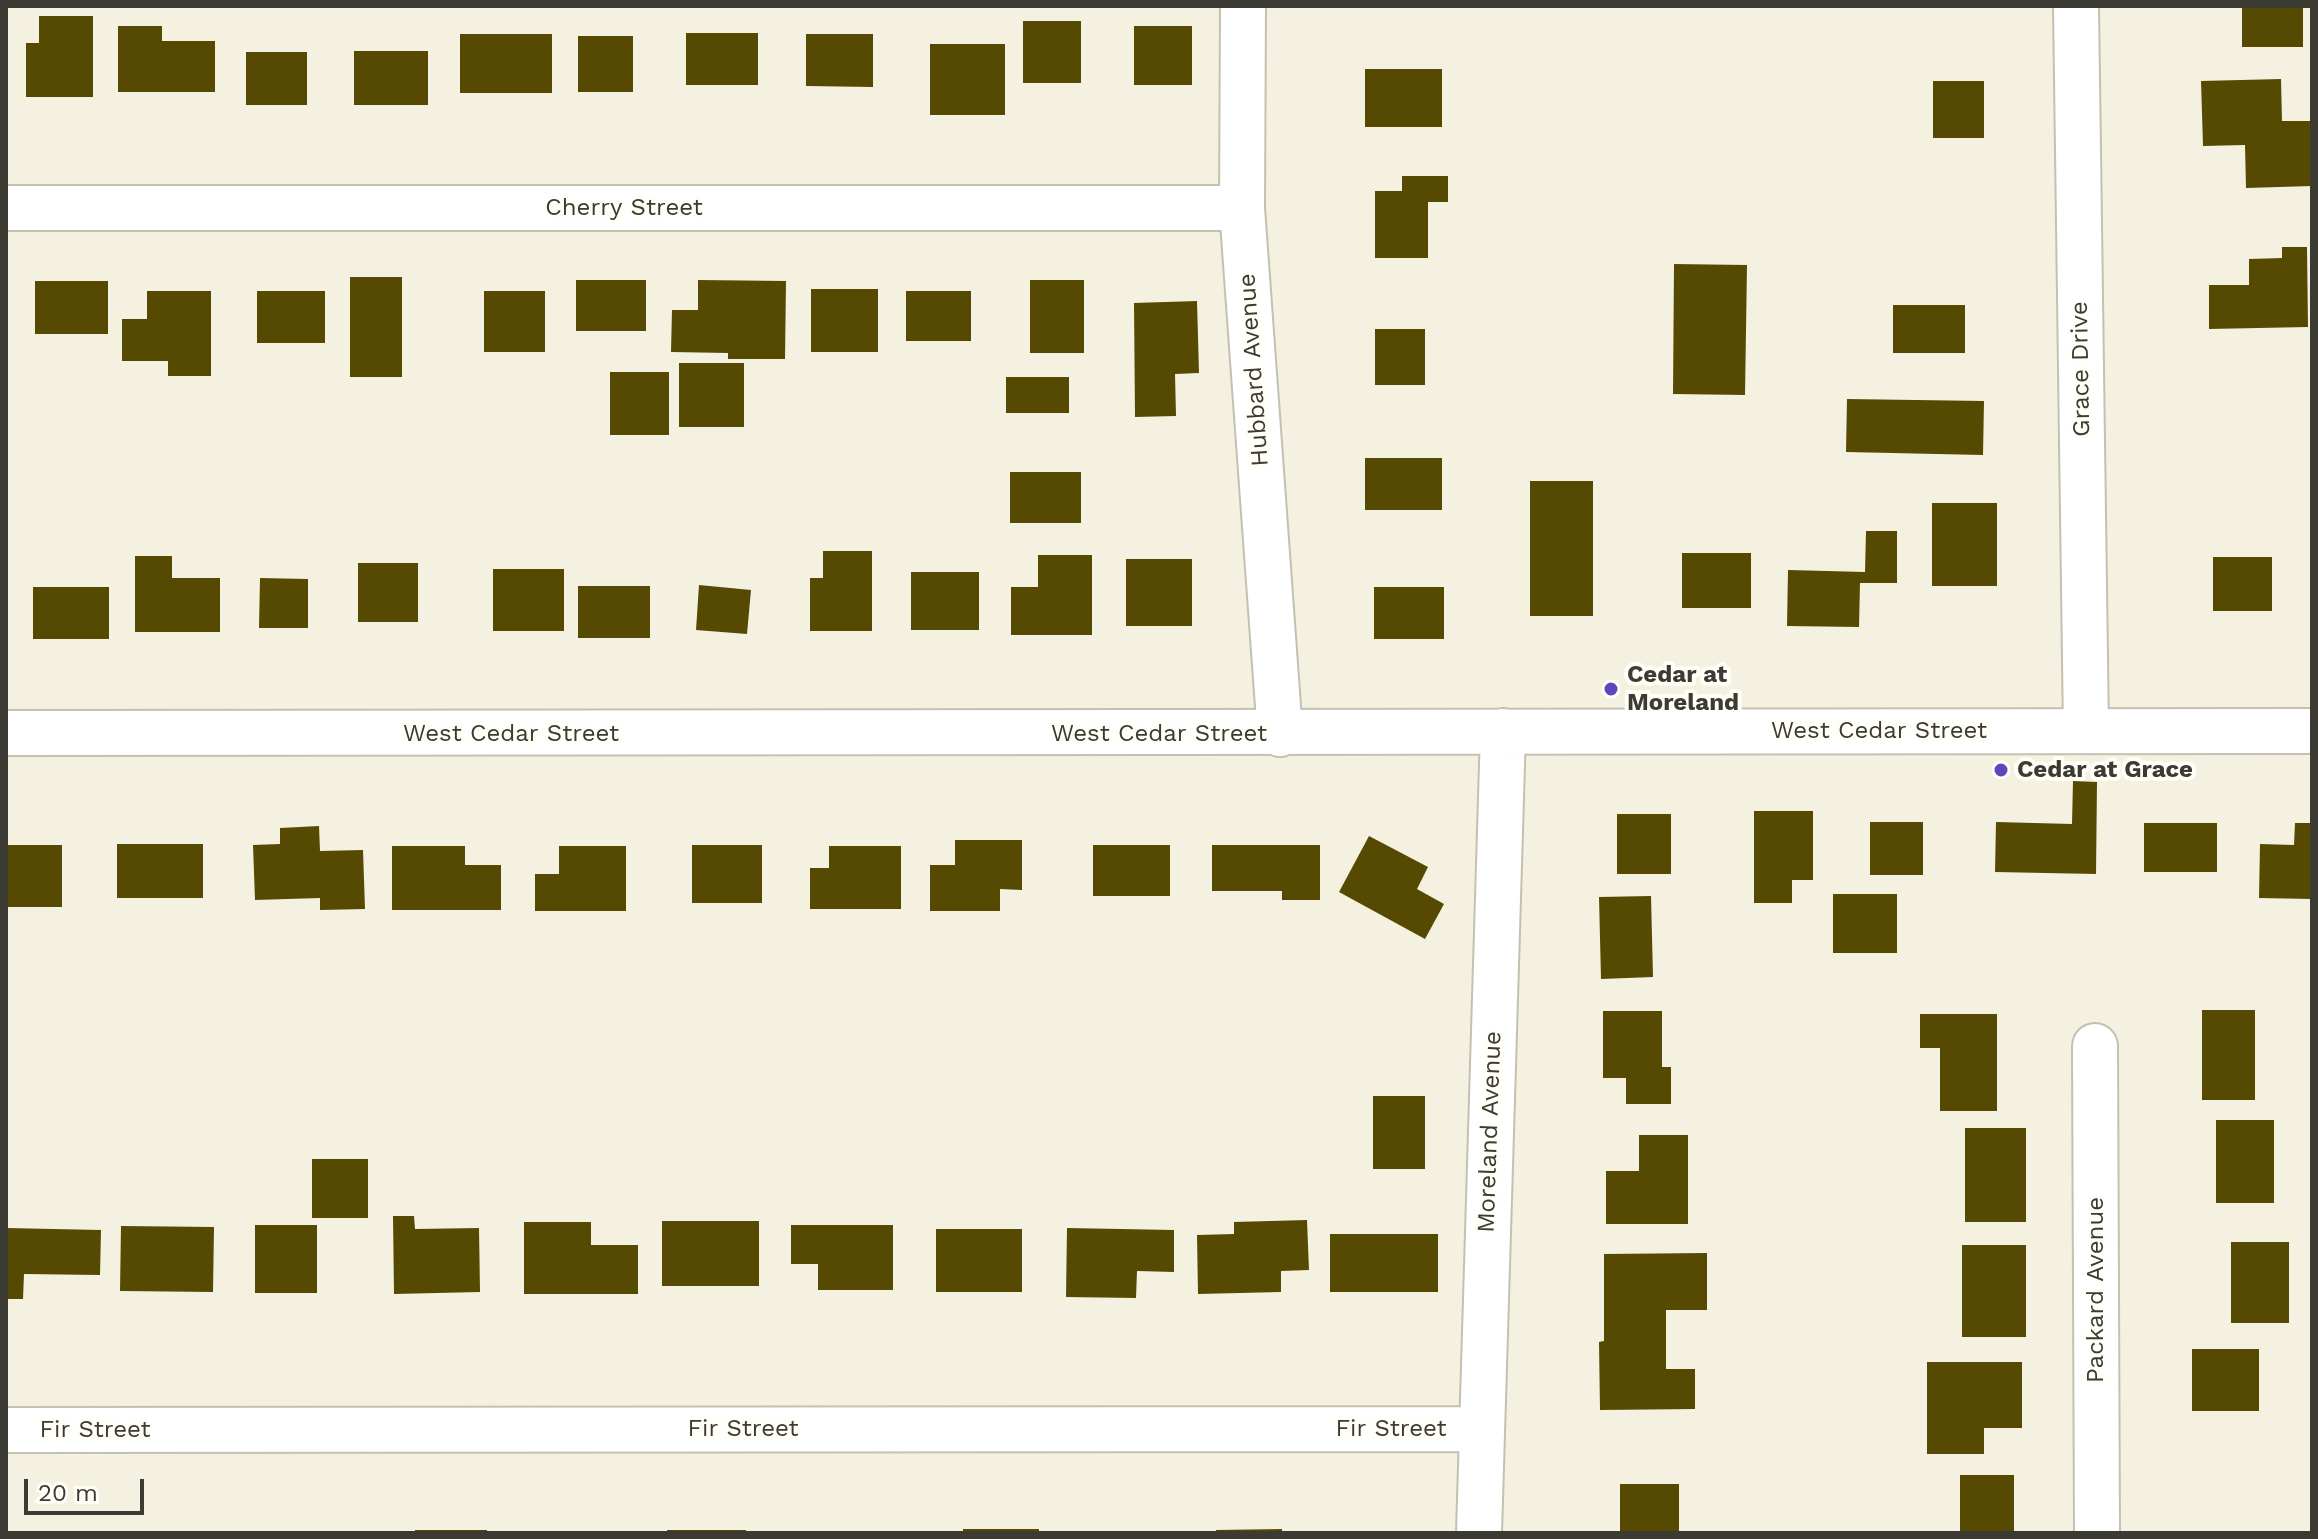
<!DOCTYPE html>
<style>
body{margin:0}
#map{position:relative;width:2318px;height:1539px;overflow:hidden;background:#f4f1e1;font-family:"Work Sans",sans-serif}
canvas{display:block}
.frame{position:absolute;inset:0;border:8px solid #3b3a33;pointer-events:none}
.scale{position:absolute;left:24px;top:1479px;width:120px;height:36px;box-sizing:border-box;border:4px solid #3b3a33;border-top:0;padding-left:10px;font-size:24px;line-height:28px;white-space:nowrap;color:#3b3a33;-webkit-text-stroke:6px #fffef7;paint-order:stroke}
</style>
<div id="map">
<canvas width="2318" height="1539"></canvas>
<div class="frame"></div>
<div class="scale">20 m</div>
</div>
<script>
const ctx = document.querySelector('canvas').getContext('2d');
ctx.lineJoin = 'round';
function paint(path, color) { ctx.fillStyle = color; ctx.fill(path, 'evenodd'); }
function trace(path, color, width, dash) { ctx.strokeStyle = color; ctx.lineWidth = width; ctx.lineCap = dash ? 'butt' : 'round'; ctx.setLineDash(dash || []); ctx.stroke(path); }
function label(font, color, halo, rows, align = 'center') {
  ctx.font = font + ' "Work Sans",sans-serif'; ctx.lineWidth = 8; ctx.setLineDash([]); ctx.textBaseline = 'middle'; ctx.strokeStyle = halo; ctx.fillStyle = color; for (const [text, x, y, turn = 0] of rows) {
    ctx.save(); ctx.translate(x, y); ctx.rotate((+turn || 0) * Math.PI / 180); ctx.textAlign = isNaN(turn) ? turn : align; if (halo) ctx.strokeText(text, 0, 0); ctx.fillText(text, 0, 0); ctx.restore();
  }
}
paint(new Path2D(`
 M2242,6H2303V47H2242Z
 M39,16H93V97H26V43H39Z
 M1023,21H1081V83H1023Z
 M118,26H162V41H215V92H118Z
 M1134,26H1192V85H1134Z
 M686,33H758V85H686Z
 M460,34H552V93H460Z
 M806,34H873V87L806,86Z
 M578,36H633V92H578Z
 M930,44H1005V115H930Z
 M354,51H428V105H354Z
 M246,52H307V105H246Z
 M1365,69H1442V127H1365Z
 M2281,79L2282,121H2312V186L2246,188L2245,145L2203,146L2201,81Z
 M1933,81H1984V138H1933Z
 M1402,176H1448V202H1428V258H1375V191H1402Z
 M2282,247H2307L2308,327L2209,329V285H2249V259L2282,258Z
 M1674,264L1747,265L1745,395L1673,394Z
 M350,277H402V377H350Z
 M576,280H646V331H576Z
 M698,280L786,281L785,359H728V353L671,352L672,310H698Z
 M1030,280H1084V353H1030Z
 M35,281H108V334H35Z
 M811,289H878V352H811Z
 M147,291H211V376H168V361H122V319H147Z
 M257,291H325V343H257Z
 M484,291H545V352H484Z
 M906,291H971V341H906Z
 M1197,301L1199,373L1175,374L1176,416L1135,417L1134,303Z
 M1893,305H1965V353H1893Z
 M1375,329H1425V385H1375Z
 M679,363H744V427H679Z
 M610,372H669V435H610Z
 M1006,377H1069V413H1006Z
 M1847,399L1984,401L1983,455L1846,452Z
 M1365,458H1442V510H1365Z
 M1010,472H1081V523H1010Z
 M1530,481H1593V616H1530Z
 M1932,503H1997V586H1932Z
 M1866,531H1897V583H1860L1859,627L1787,626L1788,570L1865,572Z
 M823,551H872V631H810V578H823Z
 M1682,553H1751V608H1682Z
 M1038,555H1092V635H1011V587H1038Z
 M135,556H172V578H220V632H135Z
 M2213,557H2272V611H2213Z
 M1126,559H1192V626H1126Z
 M358,563H418V622H358Z
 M493,569H564V631H493Z
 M911,572H979V630H911Z
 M260,578L308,579V628H259Z
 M699,585L751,590L747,634L696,630Z
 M578,586H650V638H578Z
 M33,587H109V639H33Z
 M1374,587H1444V639H1374Z
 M2073,781L2097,782L2096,874L1995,872L1996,822L2072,824Z
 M1754,811H1813V880H1792V903H1754Z
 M1617,814H1671V874H1617Z
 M1870,822H1923V875H1870Z
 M2144,823H2217V872H2144Z
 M2295,823H2312V899L2259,898L2260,844L2294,845Z
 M319,826L320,851L363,850L365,909L320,910V898L255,900L253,845L280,844V828Z
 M1369,836L1428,867L1417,889L1444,904L1425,939L1339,892Z
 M955,840H1022V890L1000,889V911H930V865H955Z
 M117,844H203V898H117Z
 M6,845H62V907H6Z
 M692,845H762V903H692Z
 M1093,845H1170V896H1093Z
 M1212,845H1320V900H1282V891H1212Z
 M392,846H465V865H501V910H392Z
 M559,846H626V911H535V874H559Z
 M829,846H901V909H810V868H829Z
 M1833,894H1897V953H1833Z
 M1651,896L1653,977L1601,979L1599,897Z
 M2202,1010H2255V1100H2202Z
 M1603,1011H1662V1067H1671V1104H1626V1078H1603Z
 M1920,1014H1997V1111H1940V1048H1920Z
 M1373,1096H1425V1169H1373Z
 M2216,1120H2274V1203H2216Z
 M1965,1128H2026V1222H1965Z
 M1639,1135H1688V1224H1606V1171H1639Z
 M312,1159H368V1218H312Z
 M393,1216H414L415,1229L479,1228L480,1292L394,1294Z
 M1307,1220L1309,1270L1281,1271V1292L1198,1294L1197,1235L1234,1234V1222Z
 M662,1221H759V1286H662Z
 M524,1222H591V1245H638V1294H524Z
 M255,1225H317V1293H255Z
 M791,1225H893V1290H818V1264H791Z
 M121,1226L214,1227L213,1292L120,1291Z
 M6,1228L101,1230L100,1275L24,1274L23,1299H6Z
 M1067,1228L1174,1230V1272L1137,1271L1136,1298L1066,1297Z
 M936,1229H1022V1292H936Z
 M1330,1234H1438V1292H1330Z
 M2231,1242H2289V1323H2231Z
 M1962,1245H2026V1337H1962Z
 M1707,1253V1310H1666V1369H1695V1409L1600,1410L1599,1342L1604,1341V1254Z
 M2192,1349H2259V1411H2192Z
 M1927,1362H2022V1428H1984V1454H1927Z
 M1960,1475H2014V1533H1960Z
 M1620,1484H1679V1533H1620Z
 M963,1529H1039V1533H963Z
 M1282,1529V1533H1216V1530Z
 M415,1530H487V1533H415Z
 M667,1530H746V1533H667Z`), '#564a02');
const minor = new Path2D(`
 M1243,6L1242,208L1280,734
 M2076,6L2086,731
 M6,208H1242
 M6,733L2312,731
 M2095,1046L2097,1533
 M6,1430L1480,1429
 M1479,1533L1503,731`);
trace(minor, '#c4c1b2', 48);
trace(minor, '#fff', 44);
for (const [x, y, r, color] of [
 [1611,689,8,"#5e46bf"],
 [2001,770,8,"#5e46bf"]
]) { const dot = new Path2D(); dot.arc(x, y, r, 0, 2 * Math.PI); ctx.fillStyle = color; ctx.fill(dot); trace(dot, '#fffef7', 3); }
label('24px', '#3b3a33', '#fffef7', [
 ["Cherry Street",624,208],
 ["Grace Drive",2081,369,-91],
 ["Hubbard Avenue",1254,370,-94],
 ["West Cedar Street",1879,731],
 ["West Cedar Street",511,734],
 ["West Cedar Street",1159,734],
 ["Moreland Avenue",1490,1132,-88],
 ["Packard Avenue",2096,1290,-90],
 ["Fir Street",743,1429],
 ["Fir Street",1391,1429],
 ["Fir Street",95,1430]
]);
label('bold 24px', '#3b3a33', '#fffef7', [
 ["Cedar at",1627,675],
 ["Moreland",1627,703],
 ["Cedar at Grace",2017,770]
], 'left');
</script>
